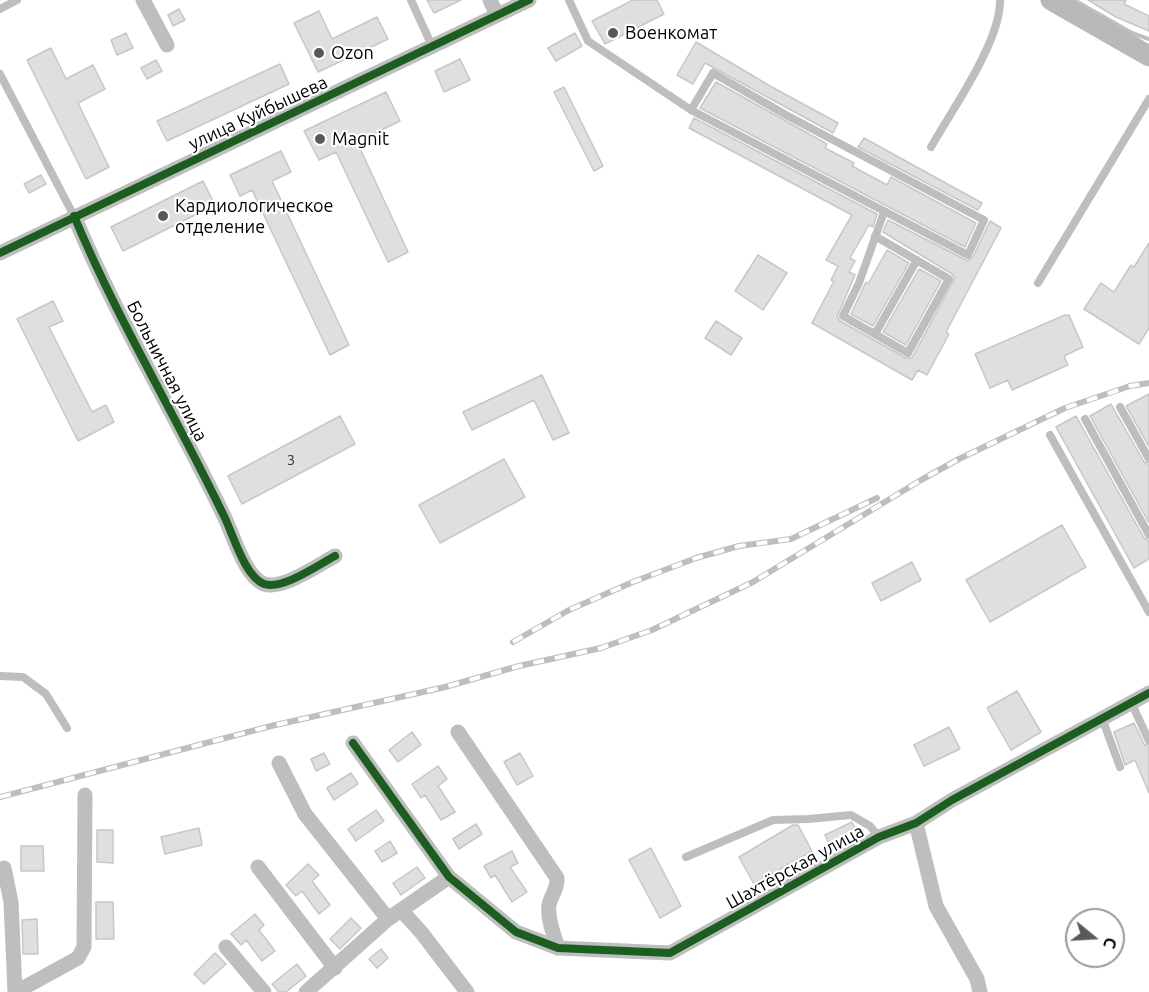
<!DOCTYPE html>
<meta charset="utf-8">
<style>
body{margin:0}
#map{position:relative;width:1149px;height:992px;overflow:hidden;background:#fff;font-family:Ubuntu,sans-serif}
canvas{display:block}
.north{position:absolute;left:1065px;top:908px;width:60px;height:60px;box-sizing:border-box;background:#fff;border:2px solid #999;border-radius:50%;rotate:108deg;font-size:16px;font-weight:700;line-height:24px;text-align:center;color:#000}
.north::after{content:'';display:block;margin:auto;width:21px;height:27px;background:#595959;clip-path:polygon(50% 0,100% 100%,50% 72%,0 100%)}
</style>
<div id="map">
<canvas width="1149" height="992"></canvas>
<div class="north">С</div>
</div>
<script>
const ctx = document.querySelector('canvas').getContext('2d');
ctx.lineJoin = 'round';
function trace(path, color, width, dash) { ctx.strokeStyle = color; ctx.lineWidth = width; ctx.lineCap = dash ? 'butt' : 'round'; ctx.setLineDash(dash || []); ctx.stroke(path); }
function paint(path, color) { ctx.fillStyle = color; ctx.fill(path, 'evenodd'); }
function label(font, color, halo, rows, align = 'center') {
  ctx.font = font + ' Ubuntu,sans-serif'; ctx.lineWidth = 4.5; ctx.setLineDash([]); ctx.textBaseline = 'middle'; ctx.strokeStyle = halo; ctx.fillStyle = color; for (const [text, x, y, turn = 0] of rows) {
    ctx.save(); ctx.translate(x, y); ctx.rotate((+turn || 0) * Math.PI / 180); ctx.textAlign = isNaN(turn) ? turn : align; if (halo) ctx.strokeText(text, 0, 0); ctx.fillText(text, 0, 0); ctx.restore();
  }
}
trace(new Path2D(`
 M1074,0L1132,33L1149,39`), '#bfbfbf', 4);
const building = new Path2D(`
 M427,0H461L434,13Z
 M633,0H657L664,14L605,44L592,21Z
 M1088,0H1126L1124,4L1149,16V31L1116,17Z
 M179,9L185,20L173,26L168,15Z
 M319,11L332,39L377,17L388,39L318,72L294,23Z
 M126,33L133,48L117,55L111,40Z
 M575,33L582,46L556,61L548,48Z
 M696,42L770,86L838,123L833,133L705,63L693,84L677,75Z
 M51,48L66,79L93,65L105,89L78,103L109,167L86,179L27,60Z
 M460,59L470,80L444,92L435,71Z
 M156,60L162,71L147,79L141,68Z
 M280,64L289,84L167,141L157,121Z
 M716,82L827,144L825,148L854,163L852,166L887,185L891,177L976,223L965,247L700,108Z
 M564,87L603,166L594,171L554,92Z
 M386,92L400,121L357,142L408,252L388,262L336,152L319,160L304,131Z
 M694,118L877,214L873,227L869,225L850,258L855,261L849,272L855,275L837,317L840,321L906,358H911L913,356L955,278L952,274L883,232L888,220L968,261L973,257L990,221L1001,228L946,332L949,334L927,375L918,370L912,380L812,323L834,281L831,280L838,266L826,260L852,215L689,128Z
 M864,138L982,203L978,210L858,147Z
 M281,151L291,172L272,181L349,345L330,355L252,190L240,196L230,175Z
 M41,175L46,184L29,193L24,184Z
 M203,181L215,205L123,251L111,227Z
 M1149,243V328L1139,344L1084,309L1101,283L1114,292L1131,265L1134,267Z
 M887,250L909,263L873,326L851,314L866,282L868,284Z
 M758,255L787,273L763,310L735,291Z
 M919,269L941,281L906,345L883,332Z
 M53,301L63,321L49,327L92,412L106,405L114,422L78,441L17,319Z
 M1065,315H1069L1083,347L1064,356L1068,365L1012,390L1008,380L990,388L975,354Z
 M716,321L742,338L731,355L705,338Z
 M542,375L569,433L553,440L534,400L472,430L463,412Z
 M1149,394V447L1126,406Z
 M1111,404L1144,462L1149,465V523L1090,416Z
 M340,416L355,444L242,504L228,476Z
 M1076,416L1144,538L1149,541V559L1134,568L1056,427Z
 M504,459L525,497L440,543L419,505Z
 M1062,525L1086,567L990,622L966,580Z
 M912,562L921,580L881,601L872,583Z
 M1017,691L1041,732L1011,750L987,708Z
 M1134,723L1144,744L1149,747V793L1135,760L1125,765L1114,732Z
 M949,727L960,749L924,766L914,745Z
 M412,732L421,745L398,762L389,750Z
 M324,753L330,764L316,771L311,759Z
 M520,753L533,776L517,785L504,762Z
 M438,766L447,779L438,786L455,812L441,820L425,795L421,798L412,784Z
 M351,773L358,784L334,800L327,788Z
 M376,810L384,821L356,841L348,829Z
 M852,822L857,831L829,844L825,835Z
 M476,824L482,834L459,849L453,839Z
 M793,825H798L812,851L754,884L739,857Z
 M199,828L202,845L165,854L161,837Z
 M97,830H113V863L97,862Z
 M390,841L397,853L382,862L375,851Z
 M21,846H43L44,871H21Z
 M651,848L681,906L660,918L629,860Z
 M512,851L518,863L510,867L527,892L512,902L495,875L491,878L484,866Z
 M308,864L319,875L312,881L330,905L319,914L302,891L296,896L286,885Z
 M417,867L425,878L401,895L393,883Z
 M96,902H113L114,939H96Z
 M255,914L264,925L259,930L275,951L262,961L246,940L241,945L231,934Z
 M351,918L361,928L340,949L330,939Z
 M37,919L38,954H23L22,920Z
 M381,949L388,958L377,968L369,959Z
 M215,953L226,964L204,984L194,974Z
 M297,964L306,976L286,992H279L272,984Z`);
paint(building, '#dfdfdf');
trace(building, '#c7c7c7', 1.5);
trace(new Path2D(`
 M411,0L432,46
 M569,0L588,41L691,110L968,255L984,220L786,115L713,73L691,110
 M0,9L17,0
 M0,74L74,216
 M931,147C952,110 1001,41 1000,0
 M875,236L949,279L908,353L843,316L859,283L884,212
 M1038,283L1149,99
 M875,334L917,260
 M1120,407L1149,459
 M1085,419L1149,535
 M1050,435L1149,612
 M0,676L23,677L46,694L67,728
 M1131,702L1149,741
 M1102,718L1120,767
 M686,857L773,820L808,819L851,815L870,826L879,837`), '#bebebe', 8);
trace(new Path2D(`
 M143,0L167,45
 M490,0L497,15
 M74,216C117,319 175,414 223,514C233,533 244,576 264,584C283,590 318,565 335,556
 M0,253L529,0
 M458,732L557,878C558,889 551,895 549,905C547,919 554,935 558,948
 M353,743L449,877L516,932L558,948L670,953L879,837L916,823L952,800L1149,693
 M279,763L305,814L388,919
 M916,823L936,906L977,979L980,992
 M258,867L335,968
 M4,868L11,902L15,992
 M401,910L421,932L467,992
 M226,947L264,992
 M16,992L78,958L84,947L85,795
 M306,992L388,919L449,877`), '#bebebe', 15);
trace(new Path2D(`
 M1051,0L1149,56`), '#b8b8b8', 21);
const rail = new Path2D(`
 M513,642L569,610L633,582L696,558L739,546L791,539L877,498
 M0,797L271,726L445,687L519,666L601,648L652,630L753,582L921,480L959,459L1065,408L1130,386L1149,383`);
trace(rail, '#bebebe', 6);
trace(rail, '#fff', 4, [11]);
trace(new Path2D(`
 M74,216C117,319 175,414 223,514C233,533 244,576 264,584C283,590 318,565 335,556
 M0,253L529,0
 M353,743L449,877L516,932L558,948L670,953L879,837L916,823L952,800L1149,693`), '#1b5e20', 8);
for (const [x, y, r, color] of [
 [613,33,6,"#595959"],
 [319,53,6,"#595959"],
 [320,139,6,"#595959"],
 [163,216,6,"#595959"]
]) { const dot = new Path2D(); dot.arc(x, y, r, 0, 2 * Math.PI); ctx.fillStyle = color; ctx.fill(dot); trace(dot, '#fff', 2); }
label('15px', '#383838', null, [
 ["3",291,460]
]);
label('18px', '#000', '#fff', [
 ["Военкомат",625,33],
 ["Ozon",331,53],
 ["Magnit",332,139],
 ["Кардиологическое",175,206],
 ["отделение",175,227]
], 'left');
label('18px', '#000', '#fff', [
 ["улица Куйбышева",258,113,-25],
 ["Больничная улица",167,371,63],
 ["Шахтёрская улица",795,867,-29]
]);
</script>
